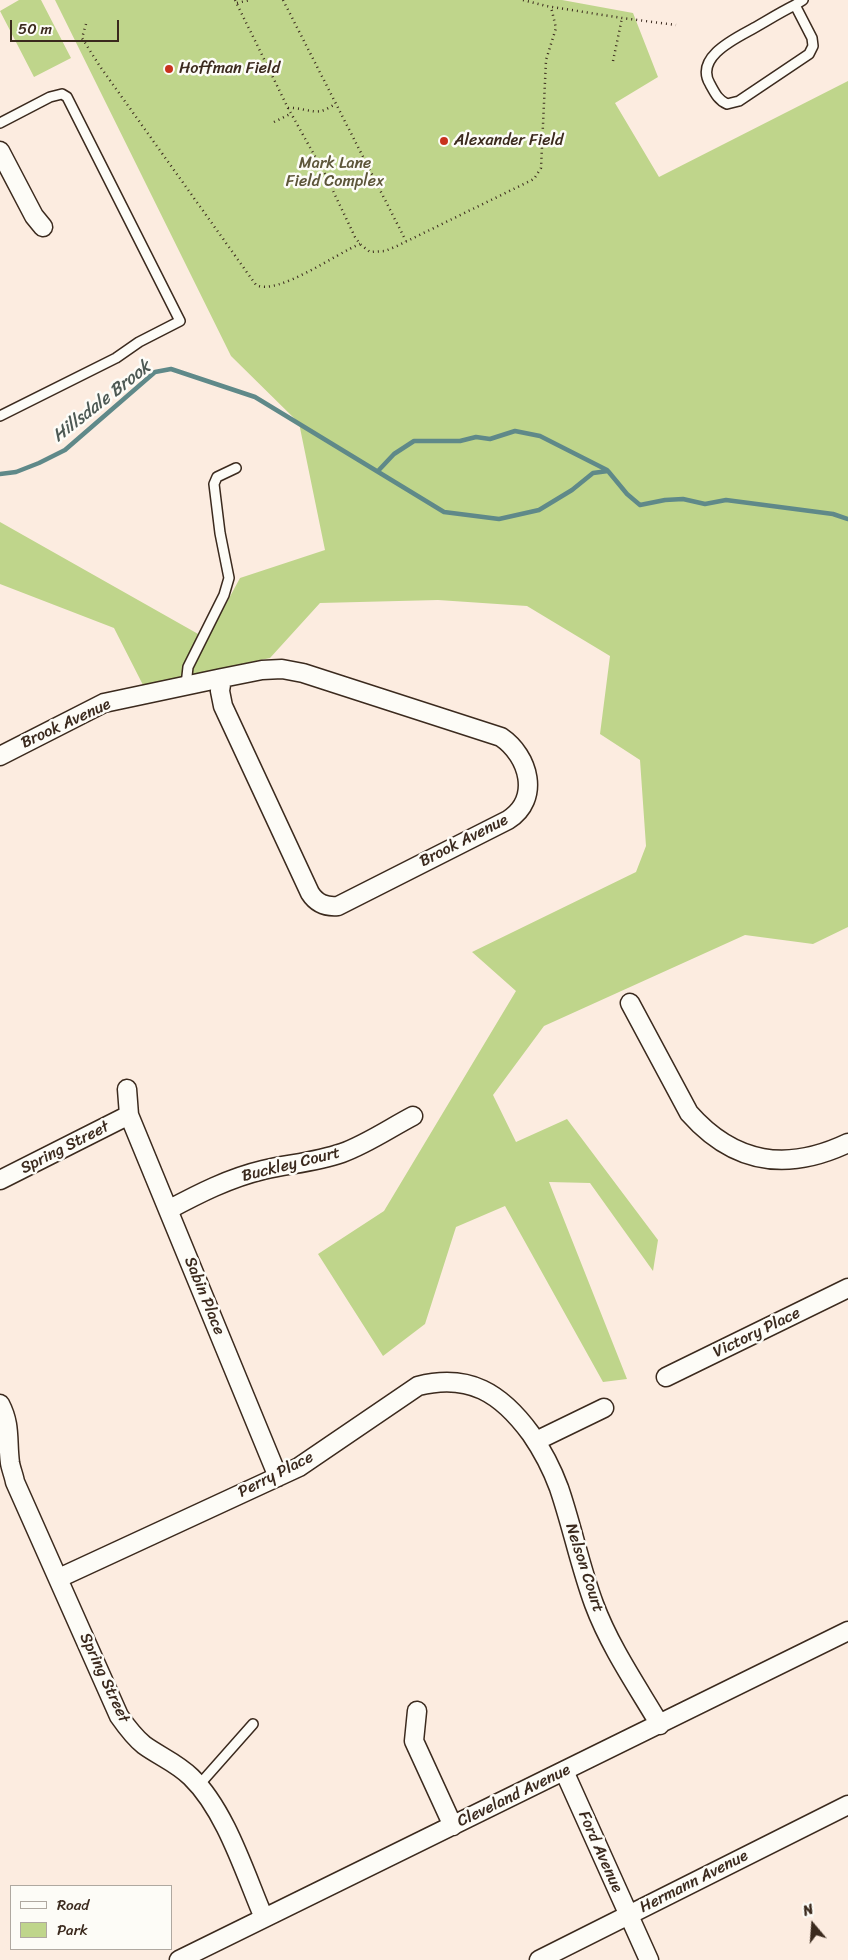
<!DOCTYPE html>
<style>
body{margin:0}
#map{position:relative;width:848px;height:1960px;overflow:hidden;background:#fcece0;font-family:Sriracha,sans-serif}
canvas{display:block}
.legend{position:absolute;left:10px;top:1885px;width:162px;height:65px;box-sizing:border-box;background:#fdfcf7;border:1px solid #afa8a0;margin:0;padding:6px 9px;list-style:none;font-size:15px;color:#3b2a1e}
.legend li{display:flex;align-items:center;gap:10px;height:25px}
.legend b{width:25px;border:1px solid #afa8a0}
.north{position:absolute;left:788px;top:1900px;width:50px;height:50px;-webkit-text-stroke:4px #fdfcf7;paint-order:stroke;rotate:342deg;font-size:14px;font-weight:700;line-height:20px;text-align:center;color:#3b2a1e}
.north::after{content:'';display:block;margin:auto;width:18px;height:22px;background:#3b2a1e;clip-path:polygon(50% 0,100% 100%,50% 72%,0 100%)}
.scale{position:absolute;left:10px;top:20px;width:109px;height:22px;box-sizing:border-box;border:2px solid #3b2a1e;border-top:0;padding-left:6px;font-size:15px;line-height:18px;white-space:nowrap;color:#3b2a1e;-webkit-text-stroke:4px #fdfcf7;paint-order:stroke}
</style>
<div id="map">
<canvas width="848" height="1960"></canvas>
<ul class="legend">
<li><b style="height:6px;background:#fdfcf7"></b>Road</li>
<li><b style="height:14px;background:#bfd58b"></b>Park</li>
</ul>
<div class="north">N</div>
<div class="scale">50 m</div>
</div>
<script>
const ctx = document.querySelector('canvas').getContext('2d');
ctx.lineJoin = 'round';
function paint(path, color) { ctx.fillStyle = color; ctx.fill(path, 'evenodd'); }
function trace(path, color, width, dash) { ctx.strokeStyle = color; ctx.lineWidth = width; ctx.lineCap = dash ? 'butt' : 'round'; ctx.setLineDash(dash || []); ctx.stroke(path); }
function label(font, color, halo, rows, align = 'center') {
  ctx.font = font + ' Sriracha,sans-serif'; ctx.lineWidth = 5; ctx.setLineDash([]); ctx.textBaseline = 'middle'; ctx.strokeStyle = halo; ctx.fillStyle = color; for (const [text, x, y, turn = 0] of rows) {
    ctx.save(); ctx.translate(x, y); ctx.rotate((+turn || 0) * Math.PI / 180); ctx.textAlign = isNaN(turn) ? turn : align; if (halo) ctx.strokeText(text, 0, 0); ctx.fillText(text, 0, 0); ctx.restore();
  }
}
paint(new Path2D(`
 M19,0H41L71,58L34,77L0,11Z
 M55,0H562L633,13L658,77L615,103L659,177L848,81V927L813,944L745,935L544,1026L493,1095L516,1142L567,1119L658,1240L653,1271L590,1183L549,1182L627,1379L603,1382L505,1206L456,1227L425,1324L383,1356L318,1254L384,1211L516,991L472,952L636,872L646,846L640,760L600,734L610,656L527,606L438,600L320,603L270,658L143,685L114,628L0,584V522L207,639L240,578L325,550L299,423L231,356Z`), '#bfd58b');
trace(new Path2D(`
 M378,471L394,454L414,441H460L476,437L490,439L515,431L540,436L607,470
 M0,474L16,472L39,463L65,450L155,372L171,369L255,397L444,512L499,519L539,510L572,490L593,473L608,471L627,494L640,505L665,500L683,499L705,504L726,500L833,514L848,519`), '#5f8989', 4.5);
const lane = new Path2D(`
 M795,5L812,38L813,46L809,54L739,101L727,104C718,100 715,93 710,84C694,57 736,38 754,28C768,20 781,12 795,5L803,0
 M0,123L50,97L62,94L67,97L180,321L139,342L116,358L0,416
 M186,685L188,667L224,595L229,578L220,533L214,484L217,477L236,468
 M199,1785L253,1724`);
const street = new Path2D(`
 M0,151L34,216L43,227
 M282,669L303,673L501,737C529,756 541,799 508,820L338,906C326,907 317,904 310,893L223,706L220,691L222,678L262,670Z
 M0,756L104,703L222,678
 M630,1003L689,1113C734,1164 787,1172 848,1143
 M127,1089L129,1115L278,1477
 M0,1180L129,1115
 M168,1210C198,1194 229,1178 263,1170C289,1164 316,1162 342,1153C367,1144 390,1128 413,1116
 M666,1377L848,1288
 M0,1404C11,1425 7,1440 10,1463C11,1469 14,1476 15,1482L119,1716C126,1726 134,1737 144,1745C159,1756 177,1763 191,1777C226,1811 245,1874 264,1918
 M536,1441L604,1408
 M59,1578L299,1467L418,1386C469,1373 501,1393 531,1434C542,1450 552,1469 559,1488C572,1526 580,1566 594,1604C610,1647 637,1686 660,1725
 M417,1711L414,1741L453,1826
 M564,1771L649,1960
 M179,1960L848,1631
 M539,1960L848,1805`);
trace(lane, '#3b2a1e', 12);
trace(street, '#3b2a1e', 21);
trace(new Path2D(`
 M235,0L288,108L326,176L355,237L360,244L370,252L385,251L397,246L534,179L541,168L546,60L556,28L551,7
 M283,0L406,241
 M523,0L546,6L622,18L676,25
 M237,3L250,0
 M86,24L82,38L99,65L256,285C278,296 337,253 360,244
 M613,61L622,18
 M288,108C299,107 312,113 321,111C326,110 331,106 336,104
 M274,122L290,114`), '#3b2a1e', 2.5, [1, 4]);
trace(lane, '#fdfcf7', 9);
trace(street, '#fdfcf7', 18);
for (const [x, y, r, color] of [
 [169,69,5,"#c8321e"],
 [444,141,5,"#c8321e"]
]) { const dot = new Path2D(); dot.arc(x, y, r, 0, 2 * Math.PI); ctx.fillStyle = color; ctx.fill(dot); trace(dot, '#fdfcf7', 2); }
label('16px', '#3b2a1e', '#fdfcf7', [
 ["Hoffman Field",179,69],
 ["Alexander Field",454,141]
], 'left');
label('16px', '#5c5539', '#fdfcf7', [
 ["Mark Lane",335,164],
 ["Field Complex",335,182]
]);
label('16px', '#3b2a1e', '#fdfcf7', [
 ["Brook Avenue",66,724,-25],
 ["Brook Avenue",464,841,-27],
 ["Spring Street",65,1148,-27],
 ["Buckley Court",291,1165,-14],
 ["Sabin Place",204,1296,68],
 ["Victory Place",757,1333,-26],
 ["Perry Place",276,1475,-27],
 ["Nelson Court",584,1568,72],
 ["Spring Street",104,1678,65],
 ["Cleveland Avenue",514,1796,-26],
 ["Ford Avenue",600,1852,66],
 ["Hermann Avenue",694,1882,-27]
]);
label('italic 18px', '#4d5954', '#fdfcf7', [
 ["Hillsdale Brook",102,402,-38]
]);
</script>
